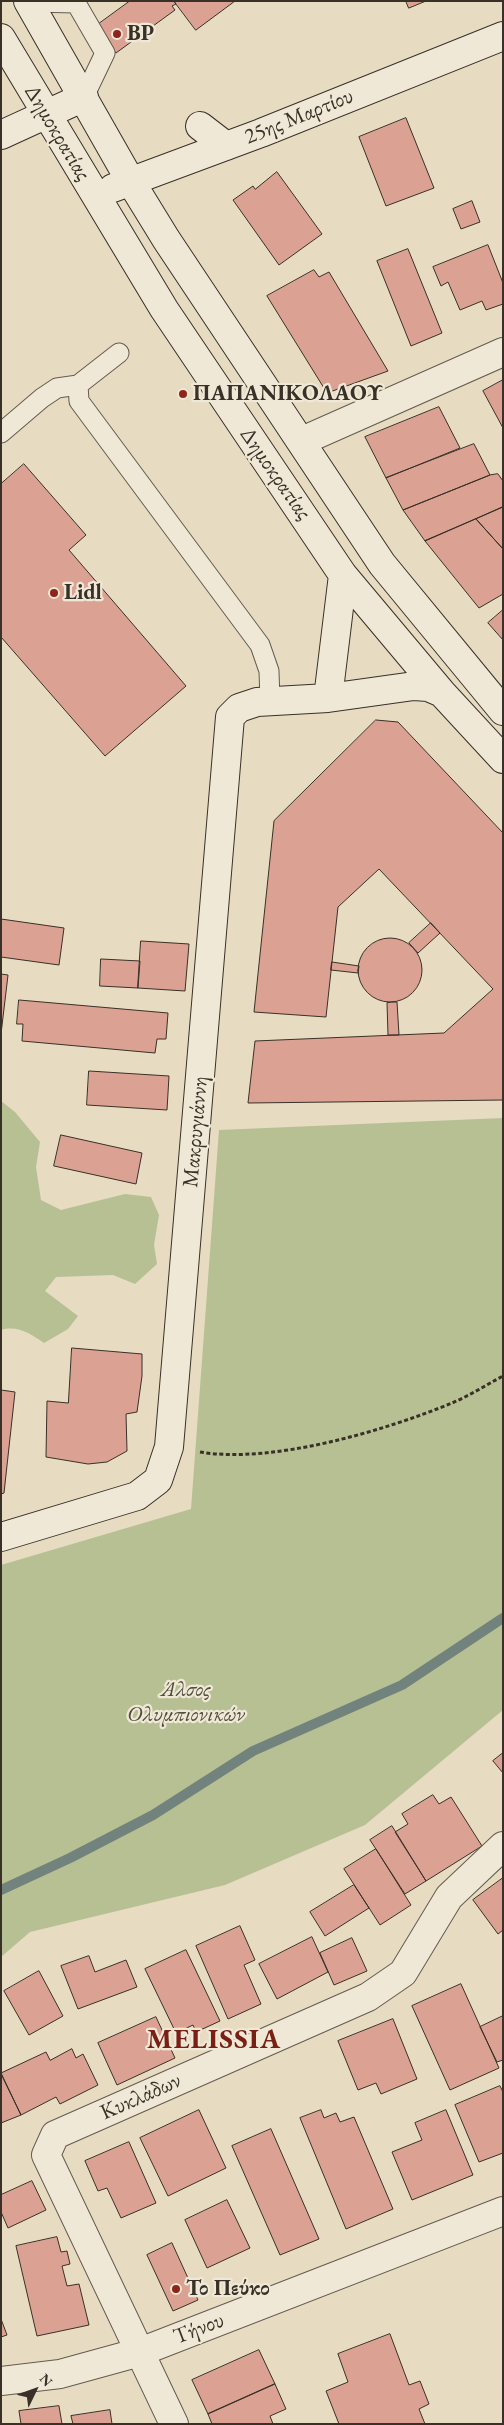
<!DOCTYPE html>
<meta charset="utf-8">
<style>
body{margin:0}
#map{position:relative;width:504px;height:2425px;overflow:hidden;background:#e7dbc2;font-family:"EB Garamond",serif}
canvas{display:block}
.frame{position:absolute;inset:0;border:2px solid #393027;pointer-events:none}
.north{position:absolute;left:10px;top:2365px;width:50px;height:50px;-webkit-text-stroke:4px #efe8d7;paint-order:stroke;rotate:48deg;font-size:14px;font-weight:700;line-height:20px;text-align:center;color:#393027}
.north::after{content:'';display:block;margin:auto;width:18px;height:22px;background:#393027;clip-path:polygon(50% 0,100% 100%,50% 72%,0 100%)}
</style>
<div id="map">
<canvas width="504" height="2425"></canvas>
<div class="frame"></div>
<div class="north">N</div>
</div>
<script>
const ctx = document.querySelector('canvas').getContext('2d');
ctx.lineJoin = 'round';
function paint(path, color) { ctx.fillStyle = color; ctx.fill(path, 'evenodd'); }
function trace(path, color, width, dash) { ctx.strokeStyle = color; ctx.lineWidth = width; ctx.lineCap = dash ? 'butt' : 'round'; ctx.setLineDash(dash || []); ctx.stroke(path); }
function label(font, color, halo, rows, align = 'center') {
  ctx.font = font + ' "EB Garamond",serif'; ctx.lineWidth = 4.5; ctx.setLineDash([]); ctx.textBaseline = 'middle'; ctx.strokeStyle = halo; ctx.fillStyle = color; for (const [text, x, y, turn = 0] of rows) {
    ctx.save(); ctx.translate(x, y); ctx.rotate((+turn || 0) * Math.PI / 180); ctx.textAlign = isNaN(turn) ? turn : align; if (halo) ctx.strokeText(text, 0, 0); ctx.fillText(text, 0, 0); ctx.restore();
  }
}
paint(new Path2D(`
 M1,1101L15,1112L40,1142L36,1167L41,1200L61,1210L125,1194L151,1197L159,1215L154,1245L157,1264L135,1284L113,1275L56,1277L45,1291L78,1316L68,1329L44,1343C31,1334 18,1325 1,1330Z
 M503,1118V1710L365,1825L225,1885L30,1932L1,1957V1565L191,1509L219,1130Z`), '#b7c092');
trace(new Path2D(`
 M1,1890L70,1858L153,1815L253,1751L402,1685L503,1618`), '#71837c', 10);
const building = new Path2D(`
 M130,1H174L176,4L172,6L175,10L116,53L96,26Z
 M174,1H235L196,30Z
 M406,1H426L409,8Z
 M406,118L434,188L386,206L359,137Z
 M277,172L322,234L279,265L233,200L253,186L255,189Z
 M472,201L480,222L461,229L453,209Z
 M488,245L503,283V304L486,310L482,301L460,310L448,282L441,286L433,267Z
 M408,249L442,333L411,346L377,261Z
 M314,270L319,277L329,272L388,371L327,393L267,296Z
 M503,380V428L483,391Z
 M439,407L460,448L386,478L365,437Z
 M474,444L490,475L403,510L386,478Z
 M24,464L86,535L69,550L186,686L105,756L1,637V484Z
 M498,474L503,481V507L425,541L403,510L490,475Z
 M503,507V549L476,519Z
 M476,519L503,549V594L479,608L425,541Z
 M503,610V640L488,623Z
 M376,720L398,722L503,833V1100L248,1103L255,1041L444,1033L493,989L379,869L338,907L326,1017L254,1012L274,821Z
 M1,919L64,928L59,965L1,957Z
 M431,923L440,933L418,953L409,943Z
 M358 970a32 32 0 1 1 64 0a32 32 0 1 1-64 0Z
 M141,941L189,944L185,991L138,988Z
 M101,959L140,961L138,988L100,986Z
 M332,962L359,966L358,973L331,970Z
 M1,974L8,975L1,1034Z
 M19,1000L168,1013L166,1039H157L155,1053L22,1041L23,1024H17Z
 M392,1002H397L399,1035H388L387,1003Z
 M89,1071L169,1076L167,1110L87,1105Z
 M61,1135L142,1153L136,1184L54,1166Z
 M72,1348L142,1354V1376L137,1412L126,1414L127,1451L107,1462L88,1464L46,1457L47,1401L68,1403Z
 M1,1390L15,1392L4,1493L1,1494Z
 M503,1753V1773L493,1761Z
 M433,1795L439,1804L451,1797L482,1846L426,1881L395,1832L408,1824L402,1814Z
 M392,1826L426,1881L405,1894L370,1840Z
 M376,1849L411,1905L380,1925L344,1869Z
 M503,1878V1930L498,1934L473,1900Z
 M354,1885L369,1908L325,1936L310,1912Z
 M240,1926L255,1960L244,1965L261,2004L228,2019L196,1946Z
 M312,1937L328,1972L277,1999L259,1964Z
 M352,1938L367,1971L334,1985L320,1953Z
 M186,1950L220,2021L196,2032L193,2025L176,2033L145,1969Z
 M89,1956L95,1972L126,1960L137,1987L78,2009L61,1966Z
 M39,1971L63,2016L29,2035L4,1991Z
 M461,1984L499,2068L450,2090L412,2006Z
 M503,2016V2060L497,2062L480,2027Z
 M156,2017L175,2058L117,2085L98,2043Z
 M393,2019L417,2079L381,2094L376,2083L358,2090L338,2041Z
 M72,2049L76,2058L83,2054L98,2085L60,2104L56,2097L21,2115L1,2073L46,2052L50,2060Z
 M1,2074L21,2115L1,2123Z
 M500,2086L503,2092V2153L479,2162L455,2105Z
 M199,2110L226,2168L168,2196L140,2138Z
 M321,2110L324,2118L336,2113L340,2122L354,2117L393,2209L346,2229L300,2118Z
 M446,2110L473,2175L412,2200L392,2152L422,2140L415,2123Z
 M271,2129L319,2239L280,2255L232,2146Z
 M129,2142L156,2203L121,2218L107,2188L98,2191L85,2161Z
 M32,2181L46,2210L8,2228L1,2212V2195Z
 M227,2200L250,2248L207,2268L185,2220Z
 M57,2237L61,2252L67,2251L70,2264L62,2266L67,2286L79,2284L89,2325L37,2336L16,2246Z
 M172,2243L198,2300L173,2311L147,2255Z
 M1,2319L7,2335L1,2337Z
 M390,2334L409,2385L420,2381L429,2404L419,2409L425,2424H339L326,2391L348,2382L338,2354Z
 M259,2350L275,2384L208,2414L192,2380Z
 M275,2384L286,2409L270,2416L273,2424H212L208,2414Z
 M59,2406L62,2424H21L19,2411Z
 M110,2410L112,2424H73L71,2416Z`);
paint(building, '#dba294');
trace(building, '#393027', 1);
const lane = new Path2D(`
 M29,2L76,3L105,53L84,97
 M119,353L78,385L79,401L260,645L269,671L270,701
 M1,433L42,398L57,388L78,385`);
const street = new Path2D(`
 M302,441L503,352
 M1,2381L60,2374L140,2352L503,2211
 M174,2424L46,2155L55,2135L368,1997L403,1973L449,1897L503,1846`);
const secondary = new Path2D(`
 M28,1L131,182L166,239L382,564L503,711
 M1,38L164,309L343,575L442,693L503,759
 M200,126L226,146
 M1,135L84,97
 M113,188L261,133L503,36
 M328,698L343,575
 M1,1537L137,1496L158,1480L169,1447L230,717L239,708L257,702L328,698L414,686L428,687L442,693`);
trace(lane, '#645b4e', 21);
trace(street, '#645b4e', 30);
trace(secondary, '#393027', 30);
trace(new Path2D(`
 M200,1452C272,1464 384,1431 452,1403C469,1396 486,1385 503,1376`), '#393027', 3, [4, 2.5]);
trace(lane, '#efe8d7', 19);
trace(street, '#efe8d7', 28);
trace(secondary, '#efe8d7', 28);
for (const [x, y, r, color] of [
 [117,34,5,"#8f2418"],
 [183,394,5,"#8f2418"],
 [54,593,5,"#8f2418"],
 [176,2289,5,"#8f2418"]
]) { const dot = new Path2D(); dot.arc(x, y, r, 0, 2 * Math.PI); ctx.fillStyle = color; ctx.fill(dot); trace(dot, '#efe8d7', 2); }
label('bold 22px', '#393027', '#efe8d7', [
 ["BP",127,34],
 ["ΠΑΠΑΝΙΚΟΛΑΟΥ",193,394],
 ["Lidl",64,593],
 ["Το Πεύκο",186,2289]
], 'left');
label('22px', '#393027', '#efe8d7', [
 ["25ης Μαρτίου",299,117,-22],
 ["Δημοκρατίας",57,133,59],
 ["Δημοκρατίας",275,474,55],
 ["Μακρυγιάννη",196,1132,-85],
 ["Κυκλάδων",141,2097,-24],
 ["Τήνου",199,2329,-21]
]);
label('italic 22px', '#524d3c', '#efe8d7', [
 ["Άλσος",186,1690],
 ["Ολυμπιονικών",186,1715]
]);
ctx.letterSpacing = '1px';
label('bold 28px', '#7a1f14', '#efe8d7', [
 ["MELISSIA",214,2040]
]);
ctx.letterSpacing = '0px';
</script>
